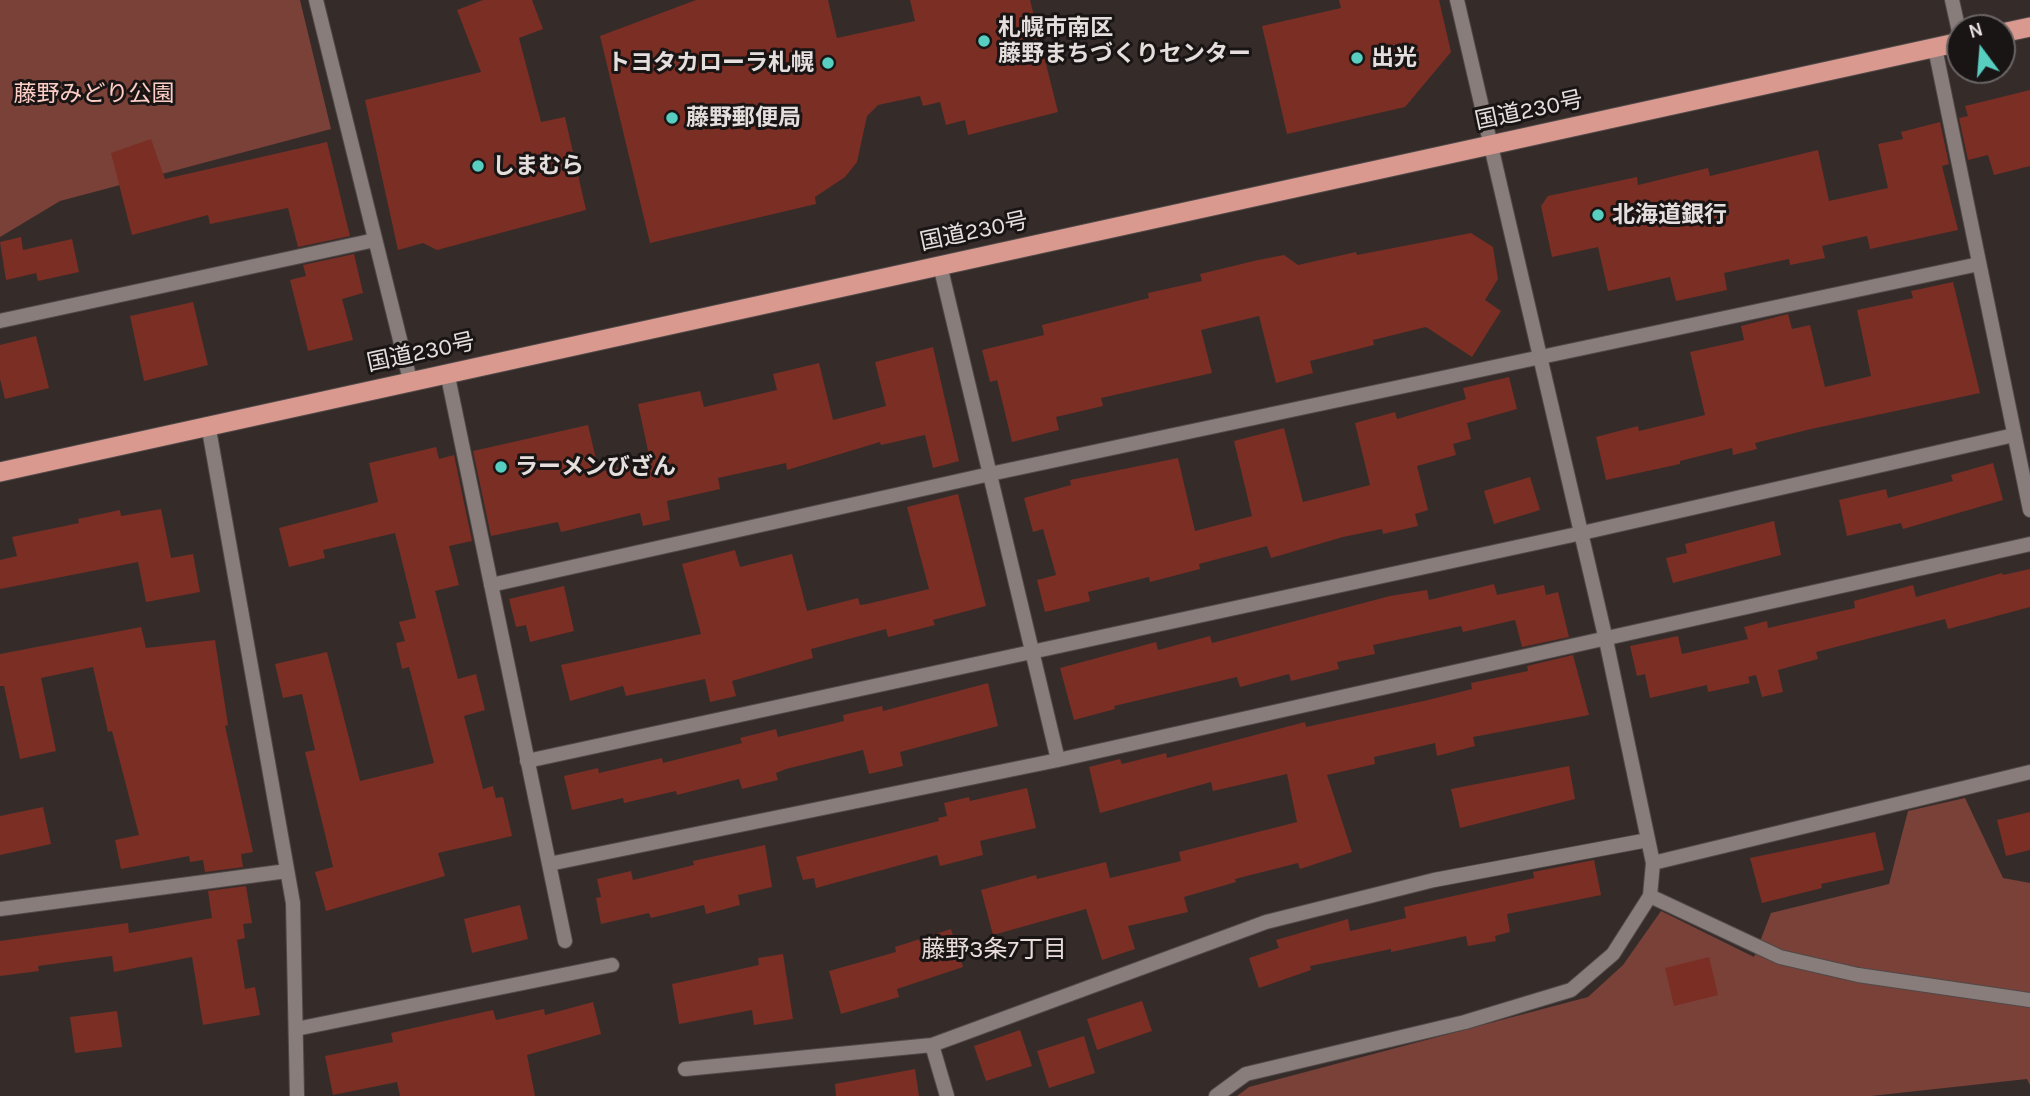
<!DOCTYPE html>
<meta charset="utf-8">
<style>
body{margin:0}
#map{position:relative;width:2030px;height:1096px;overflow:hidden;background:#352c2a;font-family:Karla,sans-serif}
canvas{display:block}
.north{position:absolute;left:1946px;top:14px;width:70px;height:70px;box-sizing:border-box;background:#1a1515;border:2px solid #6b6565;border-radius:50%;rotate:344deg;font-size:19px;font-weight:700;line-height:28px;text-align:center;color:#e4dedd}
.north::after{content:'';display:block;margin:auto;width:24px;height:32px;background:#58cec0;clip-path:polygon(50% 0,100% 100%,50% 72%,0 100%)}
</style>
<div id="map">
<canvas width="2030" height="1096"></canvas>
<div class="north">N</div>
</div>
<script>
const ctx = document.querySelector('canvas').getContext('2d');
ctx.lineJoin = 'round';
function paint(path, color) { ctx.fillStyle = color; ctx.fill(path, 'evenodd'); }
function trace(path, color, width, dash) { ctx.strokeStyle = color; ctx.lineWidth = width; ctx.lineCap = dash ? 'butt' : 'round'; ctx.setLineDash(dash || []); ctx.stroke(path); }
function label(font, color, halo, rows, align = 'center') {
  ctx.font = font + ' Karla,"Noto Sans JP",sans-serif'; ctx.lineWidth = 6; ctx.setLineDash([]); ctx.textBaseline = 'middle'; ctx.strokeStyle = halo; ctx.fillStyle = color; for (const [text, x, y, turn = 0] of rows) {
    ctx.save(); ctx.translate(x, y); ctx.rotate((+turn || 0) * Math.PI / 180); ctx.textAlign = isNaN(turn) ? turn : align; if (halo) ctx.strokeText(text, 0, 0); ctx.fillText(text, 0, 0); ctx.restore();
  }
}
paint(new Path2D(`
 M0,0H300L331,129L60,201L0,237Z
 M1965,798L2003,878L2030,883V1085L2027,1079L1871,1096H1237L1249,1087L1588,997L1623,965L1661,911L1754,957L1771,913L1889,884L1908,811Z`), '#7a4138');
paint(new Path2D(`
 M483,0H532L543,29L519,38L541,122L565,117L586,210L437,250L423,243L398,250L365,100L481,72L457,10Z
 M696,0H828L837,38L915,21L910,0H1030L1058,112L968,135L965,120L946,125L940,102L923,106L920,96L878,105L867,116L857,162L845,177L815,197L816,204L650,243L600,36Z
 M1339,0H1439L1451,52L1405,107L1287,134L1262,26L1341,8Z
 M2030,90V166L1994,175L1988,155L1968,160L1959,118L1968,116L1965,106Z
 M1940,122L1949,164L1942,166L1958,230L1870,249L1867,236L1822,246L1825,258L1790,265L1789,259L1724,273L1727,290L1676,301L1670,277L1608,291L1598,247L1552,257L1541,206L1548,196L1637,177L1638,185L1708,168L1710,176L1818,150L1829,201L1888,188L1878,144L1903,139L1901,132Z
 M151,139L165,179L327,142L350,236L298,247L288,208L210,224L208,215L132,235L111,153Z
 M1471,233L1493,247L1498,279L1485,300L1501,311L1472,357L1426,327L1373,340L1374,345L1310,361L1313,373L1276,383L1259,316L1201,330L1212,373L1101,398L1103,406L1056,417L1059,430L1012,442L997,380L990,382L982,350L1044,335L1042,325L1149,298L1148,293L1202,281L1200,274L1258,260L1284,255L1298,265L1356,252L1357,255Z
 M21,237L23,250L72,239L79,272L38,281L36,273L6,280L0,242Z
 M354,254L363,293L342,299L353,340L308,351L290,280L306,276L303,265Z
 M1953,282L1980,393L1811,429L1755,443L1757,449L1733,455L1732,448L1680,461V464L1606,480L1596,437L1638,426L1639,431L1705,415L1690,352L1744,340L1741,326L1788,314L1792,329L1810,325L1825,387L1871,376L1857,310L1913,298L1911,291Z
 M193,302L208,365L144,381L130,316Z
 M36,336L49,388L5,399L0,379V345Z
 M933,347L959,461L933,468L925,435L881,445L880,442L787,470L786,463L718,478L720,489L667,501L670,520L643,526L640,513L561,532L558,522L491,536L473,451L588,425L599,472L650,460L638,404L700,391L704,407L777,390L773,374L819,363L833,420L886,406L875,362Z
 M1509,377L1517,409L1467,423L1471,439L1453,444L1456,455L1417,466L1428,510L1415,514L1418,526L1383,534L1382,529L1343,537L1271,558L1267,546L1199,564L1200,569L1150,582L1149,577L1088,592L1090,601L1045,612L1037,580L1056,575L1043,529L1033,532L1024,498L1071,485L1070,480L1178,458L1195,531L1252,516L1234,441L1284,428L1303,502L1323,497L1370,485L1355,423L1395,412L1397,419L1466,399L1463,388Z
 M436,447L439,459L454,455L472,541L449,546L459,585L435,591L458,679L476,674L485,710L464,716L483,789L493,786L496,798L503,797L512,836L438,853L445,876L326,911L315,872L333,867L305,752L315,750L302,694L283,698L275,664L327,652L360,781L434,763L409,667L402,669L396,643L405,641L399,622L416,618L395,533L323,550L325,558L289,567L279,528L378,502L369,463Z
 M1993,463L2003,500L1903,529L1901,523L1847,536L1839,500L1886,489L1888,498L1953,481L1951,475Z
 M1530,477L1540,510L1494,524L1484,491Z
 M958,494L986,606L933,620L935,625L888,637L886,629L811,649L813,658L732,681L736,696L710,702L705,679L626,696L623,686L570,701L561,665L701,634L682,564L735,550L740,567L792,554L807,611L858,598L860,605L867,604L929,589L907,507Z
 M161,509L171,558L193,554L200,592L146,602L138,562L0,589V560L17,556L12,537L79,523L78,519L120,510L121,516Z
 M1774,521L1781,555L1673,583L1666,558L1687,553L1685,544Z
 M2030,569V607L1948,629L1945,619L1816,652L1818,659L1778,670L1783,692L1762,697L1756,675L1748,677L1750,683L1708,692L1707,685L1650,698L1645,674L1637,676L1630,646L1678,636L1682,654L1748,639L1744,627L1767,621L1768,628L1855,608L1854,601L1913,585L1916,597L2002,573L2003,575Z
 M1494,584L1497,595L1544,585L1546,595L1558,592L1569,637L1522,647L1515,620L1463,632L1461,626L1373,645L1375,654L1337,662L1339,669L1291,681L1289,674L1240,687L1237,677L1114,706L1115,709L1074,720L1060,668L1156,642L1158,650L1210,636L1212,643L1390,596L1427,590L1429,600Z
 M564,586L574,631L530,642L526,625L516,627L509,599Z
 M141,627L146,648L215,640L228,725L225,726L253,852L241,854L243,867L205,872L203,860L190,862L189,856L121,869L115,840L139,835L112,731L108,732L93,667L41,678L56,751L20,759L4,686H0V654Z
 M1573,655L1589,715L1473,737L1475,746L1437,756L1435,743L1374,757L1375,764L1327,775L1352,852L1300,869L1298,863L1235,879L1236,882L1184,897L1188,912L1128,926L1135,949L1102,960L1086,909L993,935L981,890L1036,875L1037,879L1106,862L1110,878L1181,861L1179,852L1297,822L1287,774L1213,791L1211,782L1100,813L1089,767L1120,759L1122,764L1166,753L1167,758L1305,722L1306,727L1428,700L1472,689L1471,683L1528,671L1527,666Z
 M988,683L998,726L900,752L903,766L869,774L863,750L786,769L776,773L778,780L742,789L739,779L677,795L676,791L624,803L623,798L572,810L564,776L598,768L599,773L662,758L663,763L742,743L740,738L776,729L778,737L844,721L843,715L882,706L883,711Z
 M1569,766L1575,799L1460,828L1451,789Z
 M1027,788L1036,828L980,841L983,855L940,866L937,855L816,888L814,878L803,880L796,857L939,821L938,818L947,816L944,803L969,797L970,801Z
 M43,807L51,844L0,855V816Z
 M2030,812V850L2006,856L1997,820Z
 M1875,832L1884,870L1821,884L1822,888L1762,903L1750,858Z
 M765,845L772,887L738,895L740,905L706,914L704,905L651,918L649,913L601,924L596,898L601,897L597,879L631,871L633,880L694,865L693,861Z
 M1594,860L1601,895L1507,914L1510,932L1495,936L1496,941L1468,946L1466,936L1391,952V949L1310,966L1311,970L1259,988L1249,958L1279,948L1276,940L1348,919L1350,931L1406,918L1404,907L1534,878L1533,872Z
 M246,886L252,923L243,924L245,938L237,940L245,989L255,987L260,1015L203,1025L192,957L114,972L112,956L38,966L39,971L0,976V941L128,923L129,933L212,918L208,891Z
 M520,905L528,939L472,953L464,919Z
 M951,929L963,967L897,989L899,997L841,1014L829,971L896,952L895,947Z
 M783,954L793,1019L754,1025L752,1010L679,1024L672,984L759,965L758,958Z
 M1709,957L1718,995L1674,1006L1665,968Z
 M1142,1001L1152,1031L1097,1050L1087,1019Z
 M593,1002L601,1034L527,1055L535,1096H400L397,1082L333,1095L325,1056L393,1042L391,1033L493,1010L496,1020L544,1009L545,1015Z
 M117,1011L122,1047L75,1053L70,1017Z
 M1020,1030L1032,1066L986,1081L974,1046Z
 M1084,1036L1095,1073L1049,1088L1037,1051Z
 M915,1069L919,1096H836L835,1084Z`), '#7a2e24');
const minor = new Path2D(`
 M316,0L410,380
 M1952,0L1960,36
 M1935,48L2030,510
 M940,265L1058,760
 M0,321L375,240
 M447,372L565,941
 M208,424L293,903L297,1096
 M491,585L990,474L1979,264
 M527,761L1582,533L2014,435
 M1653,863L2030,772
 M549,864L1058,760L2030,544
 M1650,896L1780,957L1858,975L2030,1000
 M0,909L287,871
 M296,1029L612,965
 M932,1045L947,1096
 M685,1069L932,1045L1266,922L1434,880L1648,840
 M1216,1096L1246,1074L1465,1022L1571,990L1613,954L1650,896L1653,863L1606,640L1457,0`);
const trunk = new Path2D(`
 M2002,33L2030,27
 M0,472L1960,42`);
trace(minor, '#504948', 16);
trace(trunk, '#504948', 21);
trace(minor, '#887d7b', 14);
trace(trunk, '#d9998e', 19);
for (const [x, y, r, color] of [
 [984,41,7,"#58cec0"],
 [1357,58,7,"#58cec0"],
 [828,63,7,"#58cec0"],
 [672,118,7,"#58cec0"],
 [478,166,7,"#58cec0"],
 [1598,215,7,"#58cec0"],
 [501,467,7,"#58cec0"]
]) { const dot = new Path2D(); dot.arc(x, y, r, 0, 2 * Math.PI); ctx.fillStyle = color; ctx.fill(dot); trace(dot, '#1a1515', 2.5); }
label('bold 23px', '#e4dedd', '#1a1515', [
 ["札幌市南区",998,28],
 ["藤野まちづくりセンター",998,54],
 ["出光",1371,58],
 ["トヨタカローラ札幌",814,63,"right"],
 ["藤野郵便局",686,118],
 ["しまむら",492,166],
 ["北海道銀行",1612,215],
 ["ラーメンびざん",515,467]
], 'left');
label('23px', '#fdcec5', '#1a1515', [
 ["藤野みどり公園",94,94]
]);
label('23px', '#e4dedd', '#1a1515', [
 ["国道230号",1529,111,-12],
 ["国道230号",974,232,-12],
 ["国道230号",421,353,-12]
]);
label('24px', '#e9dddb', '#1a1515', [
 ["藤野3条7丁目",994,950]
]);
</script>
